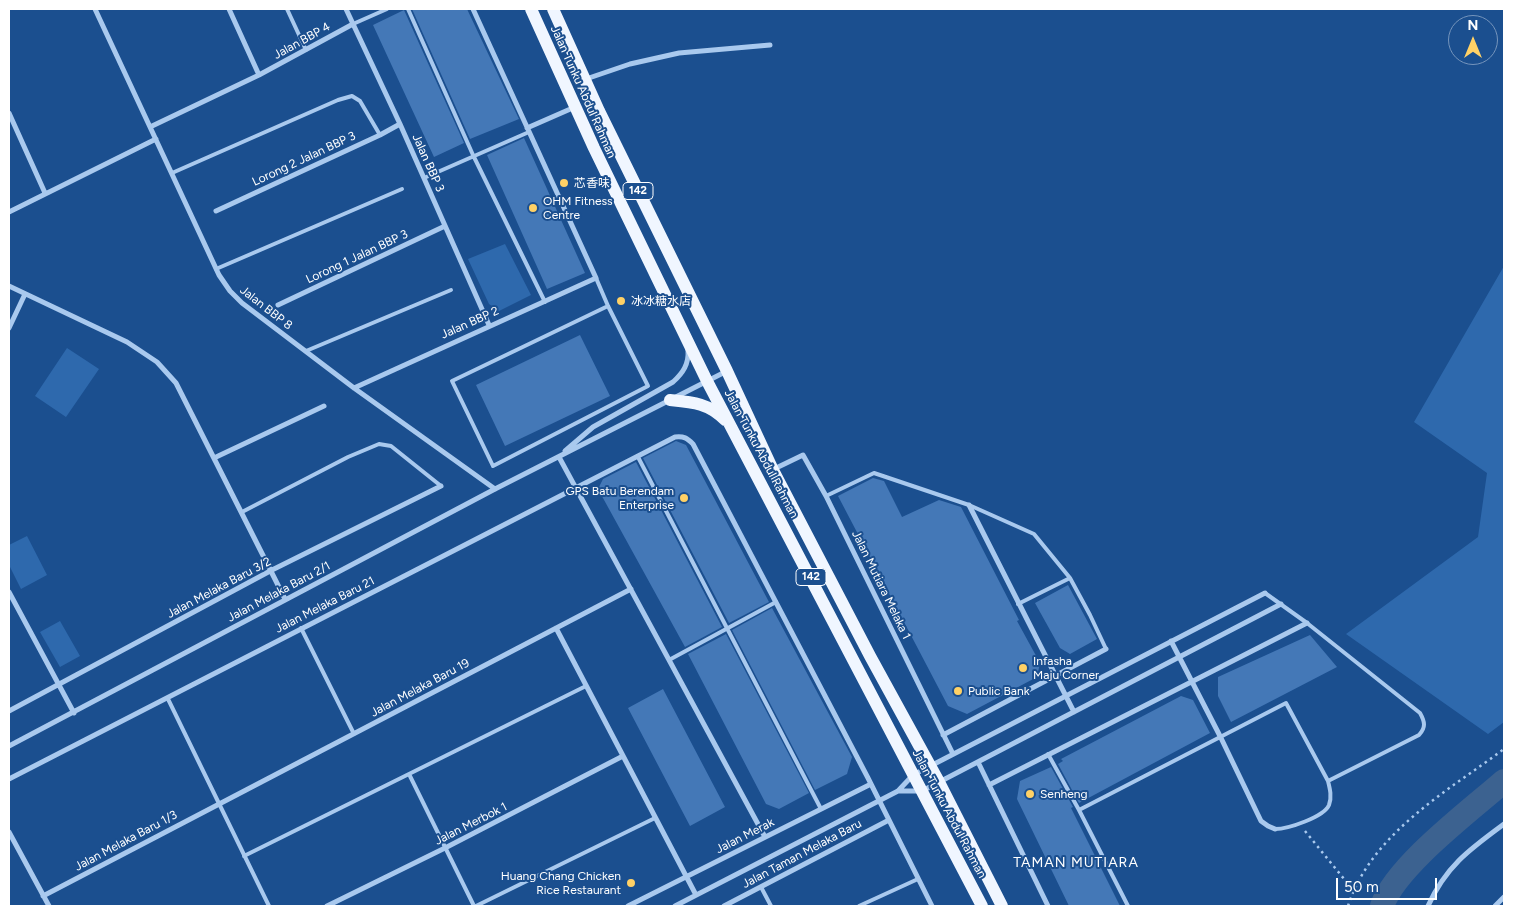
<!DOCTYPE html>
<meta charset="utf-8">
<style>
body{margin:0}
#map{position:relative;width:1513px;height:915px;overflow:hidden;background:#1b4f8f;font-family:Figtree,sans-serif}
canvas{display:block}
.frame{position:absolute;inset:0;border:10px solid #fff;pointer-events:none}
.north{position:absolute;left:1448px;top:15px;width:50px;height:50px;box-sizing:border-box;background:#1b4f8f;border:1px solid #7695bc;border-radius:50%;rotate:0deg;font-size:14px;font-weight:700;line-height:20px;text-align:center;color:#fff}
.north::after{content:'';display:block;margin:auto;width:18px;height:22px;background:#ffd166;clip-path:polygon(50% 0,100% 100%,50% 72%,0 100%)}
.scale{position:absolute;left:1336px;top:878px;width:101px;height:22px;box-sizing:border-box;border:2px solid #fff;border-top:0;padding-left:6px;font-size:15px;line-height:18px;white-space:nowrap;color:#fff;-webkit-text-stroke:4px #1b4f8f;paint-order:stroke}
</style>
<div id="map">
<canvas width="1513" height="915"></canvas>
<div class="frame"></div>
<div class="north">N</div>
<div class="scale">50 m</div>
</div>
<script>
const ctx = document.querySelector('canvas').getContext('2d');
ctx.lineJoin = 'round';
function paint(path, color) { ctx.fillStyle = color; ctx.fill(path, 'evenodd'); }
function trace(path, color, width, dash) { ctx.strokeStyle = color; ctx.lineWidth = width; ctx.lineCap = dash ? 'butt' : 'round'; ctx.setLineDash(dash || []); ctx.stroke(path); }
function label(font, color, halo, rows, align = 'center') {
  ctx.font = font + ' Figtree,"Noto Sans SC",sans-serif'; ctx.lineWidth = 4; ctx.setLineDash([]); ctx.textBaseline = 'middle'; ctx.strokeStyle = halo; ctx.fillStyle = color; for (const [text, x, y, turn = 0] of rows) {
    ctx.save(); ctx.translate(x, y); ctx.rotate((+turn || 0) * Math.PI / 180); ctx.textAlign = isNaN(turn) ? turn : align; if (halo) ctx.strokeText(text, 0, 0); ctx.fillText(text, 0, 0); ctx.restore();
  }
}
paint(new Path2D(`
 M505,244L531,295L499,311L489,304L468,259Z
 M1504,266V722L1488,734L1346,634L1478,537L1487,473L1414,422Z
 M67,348L99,369L66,417L35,396Z
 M27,536L47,575L21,589L9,565V545Z
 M60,621L80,656L60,667L40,632Z`), '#2e69ad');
trace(new Path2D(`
 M1382,906C1396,866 1471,810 1504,781`), '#3c6290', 24);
paint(new Path2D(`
 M412,9H467L519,119L470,139Z
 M404,10L464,143L434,157L373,25Z
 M524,138L585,273L547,289L487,155Z
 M580,335L610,396L505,446L476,385Z
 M676,441L686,445L769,602L729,623L643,458Z
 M636,462L722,627L685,647L598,489L603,479Z
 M873,478L884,481L902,517L939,500L961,507L1019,620L1017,621L1040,663L1037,677L967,714L948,706L838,496Z
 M1068,585L1097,639L1070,654L1060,648L1035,603Z
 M772,608L852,757L847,774L815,790L732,630Z
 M726,634L809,793L779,809L766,804L688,654Z
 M1310,635L1337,667L1231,722L1218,696V677Z
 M663,689L725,807L690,826L628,708Z
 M1181,696L1193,700L1210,733L1079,803L1058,764L1063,761L1061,759Z
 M1051,767L1073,807L1071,808L1120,906H1069L1017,799L1020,781Z`), '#4478b7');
trace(new Path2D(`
 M1305,831L1353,890
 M1348,906C1371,834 1446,792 1504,749`), '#a9c9ee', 2.5, [2.5, 4]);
trace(new Path2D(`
 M287,9L306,50
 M408,9L473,155L545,302
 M353,24L387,9
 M172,173L338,100L352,96L360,101L380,135
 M424,178L529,132
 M216,269L402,189
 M596,278L608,306L648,386L493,466L452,381L608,306
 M306,351L451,290
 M638,457L821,809
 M826,496L874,473L969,505L1034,534L1070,578L1090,615L1106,649
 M242,512L348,457L379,444L391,446L441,486
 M1265,593L1307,623L1420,713C1425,722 1426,727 1419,735L1328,781
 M1018,604L1070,578
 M301,628L354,734
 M669,660L776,602
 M168,699L269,906
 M1048,754L1079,810L1128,906
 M409,774L474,906
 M1079,810L1286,703L1328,781C1330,789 1332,797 1329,805C1324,817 1288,829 1275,829
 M244,856L586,686
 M761,887L771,906
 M476,906L655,818
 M859,906L918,879`), '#a9c9ee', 4);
trace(new Path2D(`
 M95,9L219,275L230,291L242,303L354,388L495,489
 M229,9L259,75
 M346,9L400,124L489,325
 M586,79L630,64L679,53L770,45
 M9,113L45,193
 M150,127L259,75L353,24
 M527,128L575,107
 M216,211L380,135L400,124
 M9,212L156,139
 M9,286L127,342L157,362L176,383L285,599
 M278,305L445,226
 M9,328L25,294
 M354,388L596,278L473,9
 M565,451L593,427L673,382C683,373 689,364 688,350
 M559,457L765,837
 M214,458L324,406
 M774,469L803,455L826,496L953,754
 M969,505L1074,712
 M9,592L74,713
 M556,628L696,895
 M1171,641L1221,738L1261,821L1268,826L1275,829
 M9,711L272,570L441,486
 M943,735L1106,649
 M9,746L495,489L727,371
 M978,762L1048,906
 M9,779L675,437C684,436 687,438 693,444L868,778L932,906
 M989,785L1307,623
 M898,791H922L1281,604
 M9,832L49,906
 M43,896L631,589
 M327,906L445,848L623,756
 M628,906L871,784
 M675,906L898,791L913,775L1265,593
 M724,906L889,820
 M1428,906C1446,866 1470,849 1504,824
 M1495,906L1504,897`), '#a9c9ee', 5);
trace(new Path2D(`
 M531,9L594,148L707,381L982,906
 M553,9L599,111L727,371L773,470L870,656L939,782L1002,906
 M670,400C692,402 709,403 725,420`), '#f0f6ff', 12);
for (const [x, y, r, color] of [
 [564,183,5,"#ffd166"],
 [533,208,5,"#ffd166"],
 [621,301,5,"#ffd166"],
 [684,498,5,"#ffd166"],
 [1023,668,5,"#ffd166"],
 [958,691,5,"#ffd166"],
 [1030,794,5,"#ffd166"],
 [631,883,5,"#ffd166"]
]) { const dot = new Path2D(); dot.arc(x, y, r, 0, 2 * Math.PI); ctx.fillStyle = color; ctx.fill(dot); trace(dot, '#1b4f8f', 2); }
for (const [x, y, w] of [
 [638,191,30],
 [811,577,30]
]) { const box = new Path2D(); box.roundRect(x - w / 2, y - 8.5, w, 17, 4); ctx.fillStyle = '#1b4f8f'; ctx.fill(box); trace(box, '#fff', 1); }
label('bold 11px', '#fff', null, [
 ["142",638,191],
 ["142",811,577]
]);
label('12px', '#fff', '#1b4f8f', [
 ["Jalan BBP 4",302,41,-29],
 ["Jalan Tunku Abdul Rahman",583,92,66],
 ["Lorong 2 Jalan BBP 3",304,159,-25],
 ["Jalan BBP 3",428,163,66],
 ["Lorong 1 Jalan BBP 3",357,257,-25],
 ["Jalan BBP 8",266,308,38],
 ["Jalan BBP 2",470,323,-24],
 ["Jalan Tunku Abdul Rahman",761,454,62],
 ["Jalan Mutiara Melaka 1",881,585,64],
 ["Jalan Melaka Baru 3/2",219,588,-28],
 ["Jalan Melaka Baru 2/1",279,592,-28],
 ["Jalan Melaka Baru 21",325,605,-27],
 ["Jalan Melaka Baru 19",420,688,-28],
 ["Jalan Tunku Abdul Rahman",949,814,62],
 ["Jalan Merbok 1",471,824,-27],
 ["Jalan Merak",745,836,-27],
 ["Jalan Melaka Baru 1/3",126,841,-28],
 ["Jalan Taman Melaka Baru",802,854,-28]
]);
label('12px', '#fff', '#1b4f8f', [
 ["芯香味",574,183],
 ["OHM Fitness",543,201],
 ["Centre",543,215],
 ["冰冰糖水店",631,301],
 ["GPS Batu Berendam",674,491,"right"],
 ["Enterprise",674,505,"right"],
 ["Infasha",1033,661],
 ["Maju Corner",1033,675],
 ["Public Bank",968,691],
 ["Senheng",1040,794],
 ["Huang Chang Chicken",621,876,"right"],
 ["Rice Restaurant",621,890,"right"]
], 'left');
ctx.letterSpacing = '1px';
label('14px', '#fff', '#1b4f8f', [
 ["TAMAN MUTIARA",1076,863]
]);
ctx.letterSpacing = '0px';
</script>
